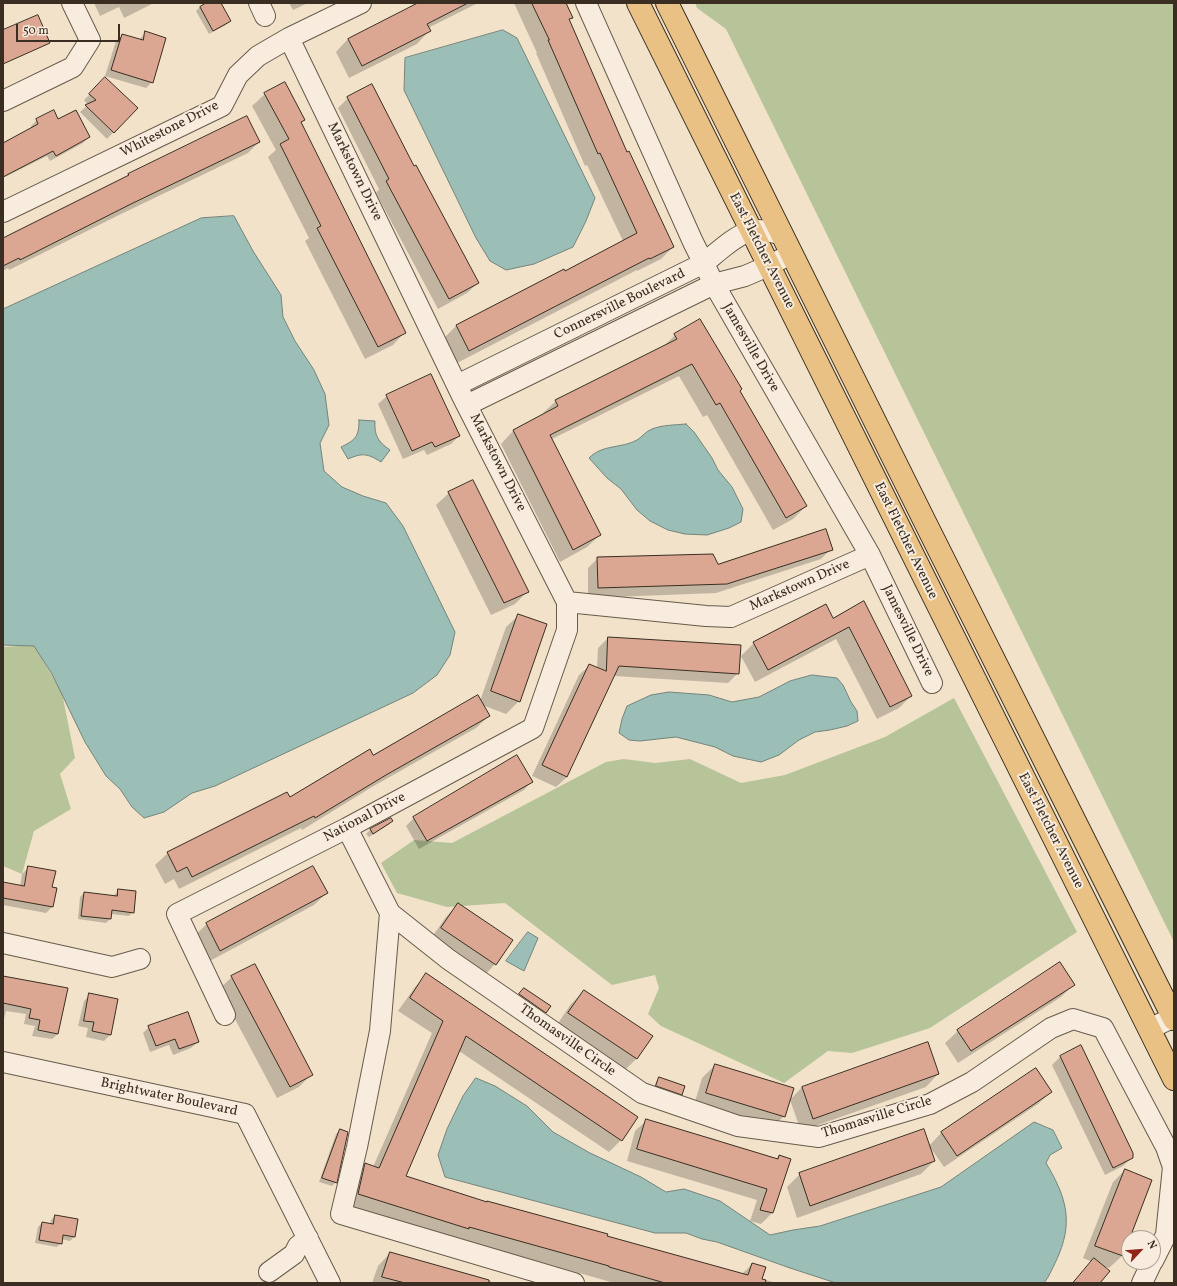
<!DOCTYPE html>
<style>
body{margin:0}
#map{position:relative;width:1177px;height:1286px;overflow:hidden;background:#f2e2ca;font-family:Vollkorn,serif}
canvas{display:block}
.frame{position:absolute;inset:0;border:4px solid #392e21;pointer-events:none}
.north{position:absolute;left:1121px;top:1230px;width:40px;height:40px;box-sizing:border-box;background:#f7ecdd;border:1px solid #aba092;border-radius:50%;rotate:64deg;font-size:11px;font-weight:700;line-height:16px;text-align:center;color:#392e21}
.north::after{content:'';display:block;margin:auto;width:14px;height:18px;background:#8f2418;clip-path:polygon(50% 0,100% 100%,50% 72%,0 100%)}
.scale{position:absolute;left:16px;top:24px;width:104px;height:18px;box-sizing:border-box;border:2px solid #392e21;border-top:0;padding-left:5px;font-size:12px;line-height:14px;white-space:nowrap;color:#392e21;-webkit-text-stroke:3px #f7ecdd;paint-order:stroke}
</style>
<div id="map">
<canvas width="1177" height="1286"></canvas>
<div class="frame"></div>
<div class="north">N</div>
<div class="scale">50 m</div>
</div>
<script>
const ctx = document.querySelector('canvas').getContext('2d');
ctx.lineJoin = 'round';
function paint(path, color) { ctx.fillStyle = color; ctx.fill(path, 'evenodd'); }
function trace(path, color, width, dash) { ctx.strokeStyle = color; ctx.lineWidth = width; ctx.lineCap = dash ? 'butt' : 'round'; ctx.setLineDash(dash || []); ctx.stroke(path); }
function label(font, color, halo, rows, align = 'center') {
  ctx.font = font + ' Vollkorn,serif'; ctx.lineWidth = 4; ctx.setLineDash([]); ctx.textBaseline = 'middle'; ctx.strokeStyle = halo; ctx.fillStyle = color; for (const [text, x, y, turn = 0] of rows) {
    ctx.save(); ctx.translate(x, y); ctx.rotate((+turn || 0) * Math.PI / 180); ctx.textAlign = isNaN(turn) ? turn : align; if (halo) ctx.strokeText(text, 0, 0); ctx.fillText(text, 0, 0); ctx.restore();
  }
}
paint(new Path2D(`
 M695,3H1174V942L726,29L697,8Z
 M34,645L62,693L75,758L60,774L71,809L34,831L22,874L3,866V647Z
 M954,698L1077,932L930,1028L852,1053L828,1051L784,1083L661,1026L648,1014L659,988L655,975L612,985L505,903L447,907L397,893L381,863L414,840L452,843L606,762L624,759L655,763L690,759L741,783L785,775L885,737Z`), '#b7c49a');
const water = new Path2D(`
 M503,30L517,38L595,198L586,221L573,247L534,264L506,270L490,261L476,238L404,90L405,58Z
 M234,216L253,251L281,295L283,317L295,341L314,370L325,394L329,425L320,443L324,471L342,487L363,496L386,503L403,526L455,632L450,655L437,675L413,693L215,786L192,793L164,812L144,818L132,807L120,789L106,776L85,742L52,674L34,646L3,645V309L201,218Z
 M359,420L375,421C374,435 378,442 390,450L381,462C367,453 362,453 348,459L341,447C356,440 359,436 359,420Z
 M686,424L694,432L712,458L718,470L732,487L743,509L741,522L729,528L707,535L685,534L668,530L650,521L637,510L621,489L607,478L589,458C603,444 620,449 637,440C642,437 646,431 652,429C662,425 675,425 686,424Z
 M812,675L837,678L843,685L851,702L857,711L858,721L847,726L830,730L815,732L799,740L779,755L761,762L733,756L715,747L676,737L640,741L629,740L619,733L622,719L627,706L651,695L669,692L709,695L732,702L759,697L790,681Z
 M528,932L538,938L524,971L506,961Z
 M476,1078L495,1086L527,1106L553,1132L590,1153L641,1177L666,1192L684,1189L720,1201L770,1235L793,1230L820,1226L941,1187L1034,1122L1053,1130L1062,1148L1050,1155L1046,1163C1067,1198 1074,1223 1056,1261C1052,1269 1049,1277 1044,1283H836L790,1268L717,1242L702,1239L686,1233H655L445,1177L438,1155L447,1129L463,1096Z`);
paint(water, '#9bbeb6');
trace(water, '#74847a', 1);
paint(new Path2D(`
 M94,3H154L124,18L119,7L100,16Z
 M208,3H220L230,21L226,25L209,34L196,11L200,7Z
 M289,3H308L293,10Z
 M421,3H478L428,28L429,31L417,44L349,78L336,52L348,39Z
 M514,3H565L572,17L568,20L627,154L673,247L661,259L637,271V270L457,363L444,338L456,326L565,273L623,241L587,165L585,166L536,53H537Z
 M146,32L152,82L146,88L105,76L116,41L122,35L139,40Z
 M105,79L136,108L107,139L80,112L88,105L84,100Z
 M265,94L304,120L300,123L405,332L393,345L365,359L305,241L309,238L268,157L276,150L252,106Z
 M348,98L414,168L478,283L467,293L438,309L376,193L379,189L338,108Z
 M37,120L58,121L89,137L83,143L50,161L47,156L3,178V144L32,128L31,126Z
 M259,142L248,153L119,215L9,270L8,268L3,271V239L126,177L129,175Z
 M700,320L806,506L793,519L773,530L707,415L703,417L679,376L552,439L600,535L587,547L560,562L501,444L513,431L544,414L543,413L556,401L663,347L675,335Z
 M387,396L459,436L451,444L427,455L424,450L403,459L378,404Z
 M449,493L527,592L515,604L491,615L436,505Z
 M831,549L821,559L716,593L588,598V568L598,558L717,565Z
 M864,602L911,696L899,708L877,719L836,639L755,682L741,656L754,643L833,619Z
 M519,615V701L506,714L482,705L489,716L476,728L372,787L302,830L301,828L179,889L174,879L165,884L155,865L168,853L289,798L480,701L506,627Z
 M608,638L740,646L738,673L728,683L614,676L567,777L556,787L532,776L579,675L590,665L597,668L598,648Z
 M532,781L524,790L419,849L406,826L414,818Z
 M390,819L392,821L388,825L369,837L366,834L370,830Z
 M28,868L51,888L56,889L52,907L46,913L3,905V883L20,887L22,874Z
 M119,890L133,912L129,916L111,914L110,919L106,923L78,919L80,897L84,893L114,897L115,894Z
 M327,893L314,905L208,962L194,936L207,924Z
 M458,904L495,964L483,977L429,941L446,917Z
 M427,975L621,1140L609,1152L459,1051L404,1177L487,1203L742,1274L752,1264L761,1279L777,1283H614L346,1206L353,1176L365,1164L373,1167L432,1033L398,1011L415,987Z
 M3,976L13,978L58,1034L52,1039L32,1036L35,1026L24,1024L26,1014L6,1011L3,1023Z
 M232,977L312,1074L299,1087L277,1098L219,989Z
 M1074,984L1061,997L958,1063L945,1043L958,1031Z
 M584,991L651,1036L636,1059L624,1071L556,1026L571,1004Z
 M520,993L545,1012L542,1016L516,999Z
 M90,995L117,1000L110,1035L104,1041L86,1037L88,1028L78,1026L84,1001Z
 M149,1027L198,1042L191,1048L173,1055L169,1045L150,1052L143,1033Z
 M1060,1057L1132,1157L1123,1166L1105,1175L1052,1065Z
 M715,1065L784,1116L771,1129L694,1105L702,1078Z
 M1036,1070L1051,1092L1038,1104L944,1167L930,1147L934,1161L921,1174L797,1218L787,1187L800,1174L929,1146L941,1133Z
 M938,1074L926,1087L801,1131L790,1100L802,1087Z
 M660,1078L681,1094L677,1098L653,1090L656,1082Z
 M647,1120L776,1159L779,1156L790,1160L772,1213L761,1224L750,1221L757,1200L627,1161L635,1131Z
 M340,1130L336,1182L332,1186L319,1182L336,1134Z
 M1125,1170L1151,1180L1122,1256L1109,1268L1102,1266L1098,1283H1072L1092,1262L1083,1258L1113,1182Z
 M55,1216L74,1237L70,1241L61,1239V1243L57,1247L35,1243L38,1227L42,1223L50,1225L51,1220Z
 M390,1253L491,1281V1283H372L378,1266Z`), '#0003');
const building = new Path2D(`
 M206,3H221L231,21L213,31L200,7Z
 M418,3H468L427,24L431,31L362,66L348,39Z
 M532,3H566L573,18L569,19L627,152L629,151L674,247L650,259L649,258L469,351L456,325L564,269L565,271L637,233L600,153L598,154L548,40H549Z
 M38,15L50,43L3,64V30Z
 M145,31L166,38L153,83L111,70L122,34L143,40Z
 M105,77L138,108L114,133L85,105L96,100L89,94Z
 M285,82L305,120L301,122L406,333L378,347L317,228L321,226L280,144L289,139L264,93Z
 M372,84L414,166L416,165L479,283L449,299L386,181L389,179L347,97Z
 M54,110L58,119L76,110L90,137L56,156L53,151L3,177V143L38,124L36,119Z
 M247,116L260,142L131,204L20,260L19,258L3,266V238L129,175L128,174Z
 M700,319L742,389L740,391L807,506L786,518L720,403L716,405L692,364L550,435L601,535L573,550L513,430L558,406L555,400L677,339L674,334Z
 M431,374L460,436L435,447L432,442L412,451L386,395Z
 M473,480L529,592L504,603L448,492Z
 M826,529L833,550L727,584L598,588L597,557L713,554L718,564Z
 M864,601L912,696L890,707L849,627L768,670L753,642L826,604L833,618Z
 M518,614L547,624L520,702L491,691Z
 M608,637L741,645L739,674L619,666L567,777L542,765L589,664L606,671Z
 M478,695L490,716L386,775L315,818L314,816L192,877L187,867L177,872L167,852L287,792L290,797L370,749L373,755Z
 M517,755L533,782L427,841L413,817Z
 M391,818L393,821L373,834L370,829Z
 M28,866L56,871L52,887L57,888L53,907L3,898V882L24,886Z
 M313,866L328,893L220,951L206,923Z
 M118,889L136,891L134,913L112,910L111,919L81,916L84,892L117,896Z
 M458,903L513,940L496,965L441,928Z
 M1060,962L1075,985L971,1051L957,1030Z
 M255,964L313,1075L290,1087L231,976Z
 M426,973L638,1117L622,1141L466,1036L406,1176L487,1202V1201L608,1234L607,1236L748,1275L752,1263L766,1267L762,1279L766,1280L765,1283H665L609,1267V1266L469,1227V1229L358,1194L365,1163L379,1168L443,1021L410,998Z
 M3,976L68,988L58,1034L38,1030L40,1020L29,1018L31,1009L3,1003Z
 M524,988L551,1006L546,1013L519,994Z
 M584,990L653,1036L637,1059L568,1013Z
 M89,993L118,999L111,1035L92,1031L94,1022L84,1021Z
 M188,1012L199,1042L179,1049L175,1039L156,1046L148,1026Z
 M928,1042L939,1074L813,1119L802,1087Z
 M1081,1045L1133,1153V1158L1113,1168L1060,1056Z
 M715,1064L794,1088L785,1117L706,1093Z
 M1036,1068L1052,1092L957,1156L941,1132Z
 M659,1077L685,1086L682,1095L656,1086Z
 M646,1119L778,1159L779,1155L791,1159L773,1213L760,1210L767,1189L637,1149Z
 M340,1129L348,1132L337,1183L322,1178Z
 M924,1129L935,1161L810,1206L799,1173Z
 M1125,1169L1152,1180L1123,1256L1095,1246Z
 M55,1215L78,1219L75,1237L63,1235L62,1244L39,1240L42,1222L53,1224Z
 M390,1252L489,1280V1283H405L382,1277Z
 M1094,1258L1110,1271L1100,1283H1073Z`);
paint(building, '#dba792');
trace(building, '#392e21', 1);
const minor = new Path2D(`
 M259,3L265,16
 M586,3L693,242L714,284L870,555L932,683
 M289,38L463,398L567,602L706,616L731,617L870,555
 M3,101L73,67L90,40L72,3
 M3,212L222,106L238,75L258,56L289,38L361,3
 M457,385L704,263C718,252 733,237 750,231C759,228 772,233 781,234
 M467,405L714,284L745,276L768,266L791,254
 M347,828L390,913L448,959L642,1093L738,1126L819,1137L930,1104L972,1082L1051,1028L1073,1019L1103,1028L1166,1147L1173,1167L1166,1235L1153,1261
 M390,913L380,1031L357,1147L341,1214L574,1283
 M3,943L112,967L140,959
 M225,1015L177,914L347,828L533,728L567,630V602
 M1149,1029L1174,1017
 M3,1062L245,1114L330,1283
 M269,1272L294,1254L298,1246L308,1238
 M1142,1283L1152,1262`);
const major = new Path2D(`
 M638,3L1174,1079
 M667,3L926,524L1174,1019`);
trace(minor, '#675b4b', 22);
trace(major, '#392e21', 24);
trace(minor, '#f7ecdd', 20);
trace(major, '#e9c185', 22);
label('14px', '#392e21', '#f7ecdd', [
 ["Whitestone Drive",170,130,-27],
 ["Markstown Drive",354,172,64],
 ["East Fletcher Avenue",761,251,63],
 ["Connersville Boulevard",620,305,-26],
 ["Jamesville Drive",750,348,60],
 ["Markstown Drive",497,463,63],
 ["East Fletcher Avenue",905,541,64],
 ["Markstown Drive",800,586,-24],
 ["Jamesville Drive",907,631,64],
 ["National Drive",365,818,-28],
 ["East Fletcher Avenue",1050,831,63],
 ["Thomasville Circle",567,1041,35],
 ["Brightwater Boulevard",169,1098,12],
 ["Thomasville Circle",877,1118,-17]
]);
</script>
